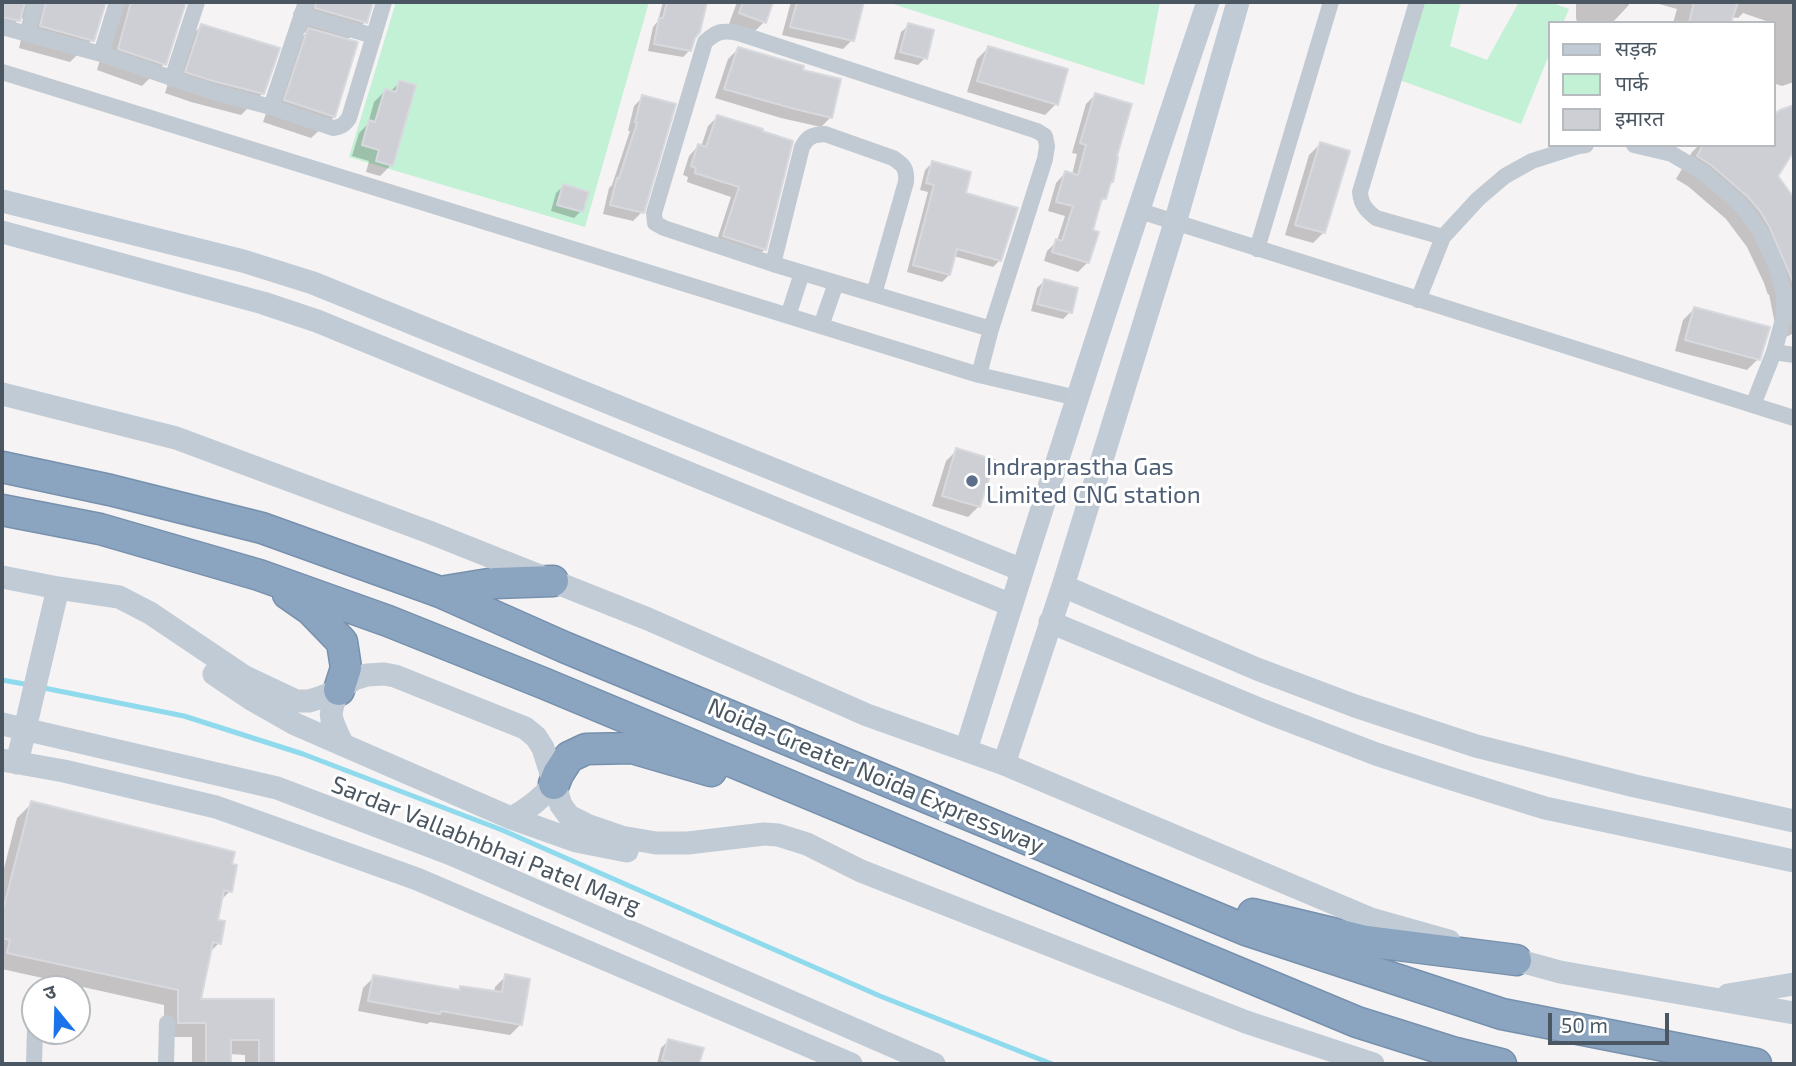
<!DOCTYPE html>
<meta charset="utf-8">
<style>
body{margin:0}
#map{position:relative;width:1796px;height:1066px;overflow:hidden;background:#f5f3f3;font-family:"Exo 2","Noto Sans Devanagari",sans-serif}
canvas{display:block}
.frame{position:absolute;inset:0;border:4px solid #4a5661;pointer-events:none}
.legend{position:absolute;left:1548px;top:21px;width:228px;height:126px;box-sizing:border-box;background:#fff;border:2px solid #b7bbc0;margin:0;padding:9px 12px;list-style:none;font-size:21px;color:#4a5661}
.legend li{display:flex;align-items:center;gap:14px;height:35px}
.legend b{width:35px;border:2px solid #b7bbc0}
.north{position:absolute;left:21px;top:975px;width:70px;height:70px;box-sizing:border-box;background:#fff;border:2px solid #b7bbc0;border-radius:50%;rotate:341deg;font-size:19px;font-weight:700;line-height:28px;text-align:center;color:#4a5661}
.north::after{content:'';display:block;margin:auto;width:24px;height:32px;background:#1a73e8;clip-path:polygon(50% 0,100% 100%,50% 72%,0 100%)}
.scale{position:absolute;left:1548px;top:1013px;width:121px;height:32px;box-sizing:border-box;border:4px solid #4a5661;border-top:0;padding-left:9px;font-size:21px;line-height:24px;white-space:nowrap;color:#4a5661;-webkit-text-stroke:5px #fff;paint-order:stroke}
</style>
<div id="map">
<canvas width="1796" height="1066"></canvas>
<div class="frame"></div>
<ul class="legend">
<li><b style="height:9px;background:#c1cbd6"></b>सड़क</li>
<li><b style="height:19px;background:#c3f1d5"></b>पार्क</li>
<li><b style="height:19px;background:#cdcfd5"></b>इमारत</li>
</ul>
<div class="north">उ</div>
<div class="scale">50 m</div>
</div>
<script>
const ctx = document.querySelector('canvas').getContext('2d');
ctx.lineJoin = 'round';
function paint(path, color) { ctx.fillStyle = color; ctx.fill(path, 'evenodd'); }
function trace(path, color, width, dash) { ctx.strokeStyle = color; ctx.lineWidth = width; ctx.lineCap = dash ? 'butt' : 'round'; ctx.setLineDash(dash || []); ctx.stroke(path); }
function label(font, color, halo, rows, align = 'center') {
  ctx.font = font + ' "Exo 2",sans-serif'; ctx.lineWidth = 6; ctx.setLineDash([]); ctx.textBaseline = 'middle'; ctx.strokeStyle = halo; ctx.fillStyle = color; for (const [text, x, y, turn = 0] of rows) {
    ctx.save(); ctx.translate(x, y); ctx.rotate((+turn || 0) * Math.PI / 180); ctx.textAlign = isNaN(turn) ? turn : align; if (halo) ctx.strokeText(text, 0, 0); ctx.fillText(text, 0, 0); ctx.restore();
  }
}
paint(new Path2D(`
 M396,2H649L585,227L349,157Z
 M887,2H1160L1144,85Z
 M1417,2H1461L1450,46L1487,60L1519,2H1550L1569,9L1563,23H1549V55L1521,124L1394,78Z`), '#c3f1d5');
paint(new Path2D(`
 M2,2H103L92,40L70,62L19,48L25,23L20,14L18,20L2,37Z
 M117,2H184L164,64L142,86L97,70Z
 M301,2H371L365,22L346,41L335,116L311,138L263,122L287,52L306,33L294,30Z
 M663,2H705L698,32L694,37L690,50L683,57L648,51L653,27L658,21Z
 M737,2H771L764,22L753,33L729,24Z
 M791,2H863L852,40L843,49L782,35Z
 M1576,2H1630L1628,6L1612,23H1578L1576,19Z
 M1652,2H1794V82L1782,86L1773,83V28L1775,24L1743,13L1738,18L1731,17L1729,23H1673L1677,9Z
 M909,25L925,58L918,65L894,59L901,32Z
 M201,26L263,93L241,115L191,102L165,93L179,48Z
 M988,48L1056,104L1045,115L967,92L977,59Z
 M738,49L801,72L831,117L821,127L781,118L715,98L728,59Z
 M400,82L391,165L380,176L366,172L369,161L352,156L359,133L368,124L374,102L385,91L390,92Z
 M1095,95L1105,198L1098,205L1091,231L1088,262L1078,272L1044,261L1047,251L1057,241L1065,216L1048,211L1056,183L1065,173L1072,175L1077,154L1072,153L1086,104Z
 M643,97L642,212L633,221L603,214L609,188L612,185L630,131H628L634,106Z
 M1794,107V148L1775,176L1794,201V333L1782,339H1778L1769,294L1768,295L1764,283L1747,247L1726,219L1689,187L1676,179L1692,152L1699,145H1773L1780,111Z
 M717,117L791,143L764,250L755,259L715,246L731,197L687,182L688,177L683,175L689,156L698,146L701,147L708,126Z
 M1320,144L1324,232L1313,243L1285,235L1309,155Z
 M932,163L963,194L1000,260L993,267L954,256L949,275L942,282L907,272L928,192L920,190L925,170Z
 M563,186L581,211L574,218L551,211L556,193Z
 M1044,281L1070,312L1063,319L1031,311L1037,288Z
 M1694,309L1758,359L1747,370L1675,351L1683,320Z
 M957,450L979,506L968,517L932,506L946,461Z
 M32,803L230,891L221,900L216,921L219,943L208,954L198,1001L272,1000V1064H245V1055L229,1054V1064H192V1037H164V1005L2,969V876L17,818Z
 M506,976L521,1024L510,1035L430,1022L427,1024L358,1011L363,988L374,977L458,991L461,988L494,993L495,987Z
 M668,1041L702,1049L698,1064H657L661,1048Z`), '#0003');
trace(new Path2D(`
 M2,680L30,685
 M39,687L184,716L303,754L502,830L880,996L1052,1064`), '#90daee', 5);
const building = new Path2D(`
 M2,2H25L20,21L2,17Z
 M46,2H106L94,41L40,26Z
 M131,2H186L166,65L118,49Z
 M316,2H373L367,23L315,8Z
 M667,2H707L700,32L695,38L691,51L654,44L659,18H663Z
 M743,2H773L766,23L739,13Z
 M797,2H864L854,41L790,27Z
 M1694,2H1738L1731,23H1689Z
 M908,23L934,30L927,59L900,52Z
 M201,24L280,48L264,94L213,81L185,72Z
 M308,28L358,42L335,117L284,100Z
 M988,46L1068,69L1058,105L977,81Z
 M738,47L804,66L803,70L841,79L832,118L791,108L724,89Z
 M399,80L416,85L393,166L376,161L379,150L362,145L369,120L375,122L385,89L396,92Z
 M1095,93L1132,104L1117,156L1118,157L1113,182H1111L1106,199L1102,198L1093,230L1099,232L1089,263L1052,252L1056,239L1062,241L1073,206L1056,202L1065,171L1078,175L1086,145L1080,143Z
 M642,95L676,104L644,213L610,205L617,178H619L637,123L635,122Z
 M1794,105V151L1778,176L1794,198V284L1769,226L1760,211L1748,197L1711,165L1697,156L1703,145H1773V115L1780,110Z
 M717,115L763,129L762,131L793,141L766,250L723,236L739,187L695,173L696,168L691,166L698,144L706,147Z
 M1320,142L1350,151L1325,233L1295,225Z
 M932,161L971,172L966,193L1018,208L1001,261L957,249L950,275L913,265L934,185L926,183Z
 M563,184L589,192L583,212L557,205Z
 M1044,279L1078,288L1072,313L1037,304Z
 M1694,307L1770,327L1760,360L1685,340Z
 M956,448L995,460L980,507L942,496Z
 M31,801L235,852L232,864L237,865L232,892L224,890L218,920L225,921L221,944L213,942L201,999H274V1064H259V1040H231V1064H206V1023H178V990L7,953L10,940L2,938V914Z
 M505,974L530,979L522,1025L441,1011L440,1014L368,1001L373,975L460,990V986L502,992Z
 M668,1039L704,1048L699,1064H680L662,1060Z`);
paint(building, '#cdcfd5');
trace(building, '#d7d9de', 2);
const highway = new Path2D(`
 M2,467L110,490L262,528L440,592L564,647L1246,930L1502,1014L1756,1064
 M2,510L100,529L259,575L388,621L543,683L1357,1022L1452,1052L1501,1064
 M440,592L495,583L553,581
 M288,594L311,610L342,642L346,668L339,690
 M554,784L558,774L569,757L586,749L632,748L711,771
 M1253,914L1366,941L1516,960`);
trace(highway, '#7690ad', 33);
trace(new Path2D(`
 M1417,2L1360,192C1361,205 1366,210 1376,218L1443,237
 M301,15L374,36
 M2,27L101,54L210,91L271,107L333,128C341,127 344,125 349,118L384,2
 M27,34L36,2
 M101,54L117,2
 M2,72L979,375L1077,398
 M172,79L197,2
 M271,107L306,2
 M1634,145L1672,154L1704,173L1741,205L1760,231L1776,265L1784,294V316L1774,352L1753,405
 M1137,210L1794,418
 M1257,249L1331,2
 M773,264L802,147C808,136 813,135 825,134L893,158C904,165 907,169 906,182L874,294
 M1418,300L1443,237L1478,199L1505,176L1532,161L1579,146L1586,145
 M788,316L802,273
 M821,326L836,283
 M1774,352L1794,355
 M979,375L991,329L1045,159L1047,146L1045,136L1037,131L738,33C722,30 717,31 705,42L654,213L655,223L664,228L773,264L991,329
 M34,1064L35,1029
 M166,1064L167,1023`), '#c1cad2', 16);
trace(new Path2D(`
 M2,201L243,261L313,283L1022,570
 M2,232L263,303L317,321L1011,605
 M2,394L176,438L429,532L648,619L867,715L1004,764L1371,919L1449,941
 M2,577L58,588L119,597L150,613L245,677L296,701H309L322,697L339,690L354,679L367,675L384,674L395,676L525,728L536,737L543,748L561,805L569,816L589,826L621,837L656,843H688L764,834L778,835L807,844L861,871L1246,1022L1373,1064
 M1063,586L1257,669L1355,706L1476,746L1635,786L1794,821
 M1050,622L1264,711L1376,754L1446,777L1545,808L1794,861
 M214,674L251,699L295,724L511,818L576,841L627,851
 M339,690C326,717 331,719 343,745
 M2,724L277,788L451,854L934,1064
 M966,750C1044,500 1124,250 1208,2
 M2,760L64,771L216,807L417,879L851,1064
 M17,763L58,588
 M1004,764L1063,586L1175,223L1238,2
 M511,818C529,809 541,799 554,784
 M1502,956L1560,972L1794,1013
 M1728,995L1794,984`), '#c1cbd6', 23);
trace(highway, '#8ba5c1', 30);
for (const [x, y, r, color] of [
 [972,481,7,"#5c6f8a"]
]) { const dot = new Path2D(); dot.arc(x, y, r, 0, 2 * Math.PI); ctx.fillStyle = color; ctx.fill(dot); trace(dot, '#fff', 2.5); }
label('24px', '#4e5e75', '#fff', [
 ["Indraprastha Gas",986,467],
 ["Limited CNG station",986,495]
], 'left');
label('24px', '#4a5661', '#fff', [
 ["Noida-Greater Noida Expressway",876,776,23],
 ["Sardar Vallabhbhai Patel Marg",486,845,22]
]);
</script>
